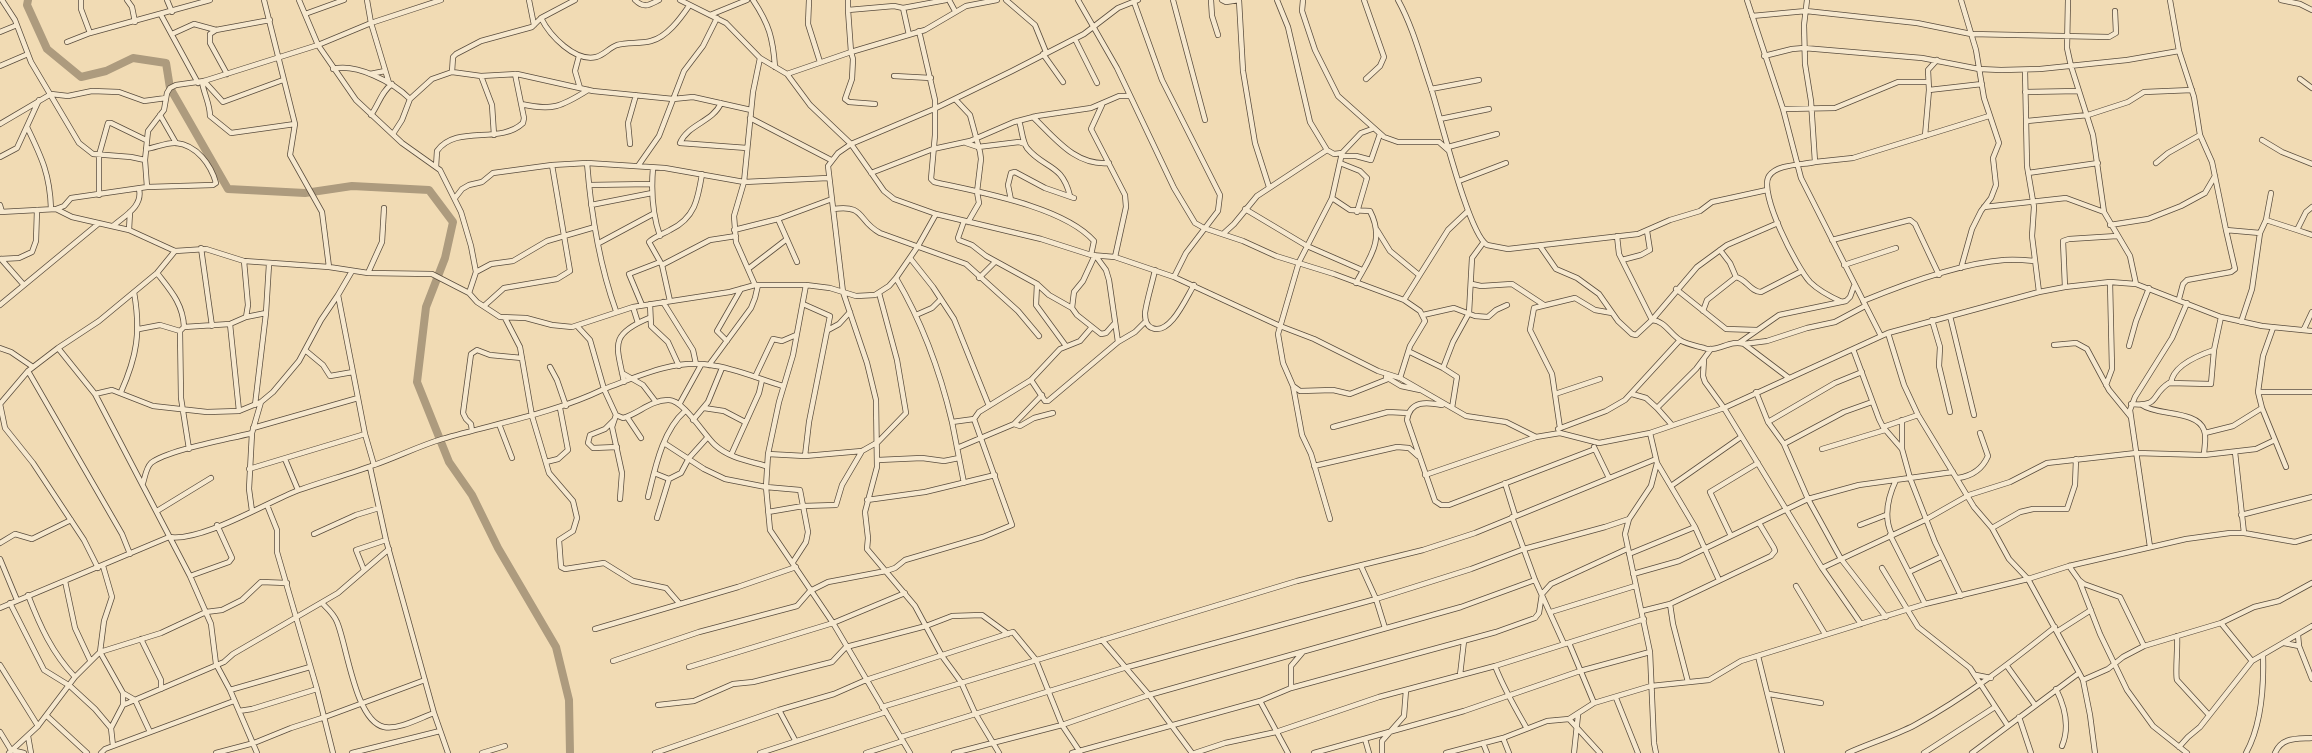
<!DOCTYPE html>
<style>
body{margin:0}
canvas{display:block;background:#f1dbb4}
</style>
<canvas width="2312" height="753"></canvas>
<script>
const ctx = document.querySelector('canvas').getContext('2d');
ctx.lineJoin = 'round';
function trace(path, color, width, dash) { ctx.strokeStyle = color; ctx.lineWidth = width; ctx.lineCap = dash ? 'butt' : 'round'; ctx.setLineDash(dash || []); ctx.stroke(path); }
trace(new Path2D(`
 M28,0L27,5L47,49L81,77L106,71L133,58L166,63L170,88L228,189L305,193L352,186L429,190L453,222L445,258L426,307L417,382L449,462L472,495L498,548L556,647L569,700L570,753`), '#ad9b7e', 8);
const minor = new Path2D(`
 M2,0L15,20L31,62L79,143L93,154L131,157L145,160
 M81,0V9L90,33
 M127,0L132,7L135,22
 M167,0L172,12
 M264,0L295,124L290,155L322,212L329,267
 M299,0L318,45L356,100L402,143L440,170L461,212L471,246L476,272L469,293
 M367,0L371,23L389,83
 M529,0L534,25
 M635,0C644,9 649,5 659,0
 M680,0L726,23L760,58L787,74L810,105L851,144L884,191L894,199L936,214L1041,239L1091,255L1115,257L1174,277L1280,326L1314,339L1378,371L1400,378L1466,416L1506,422L1536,437L1560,433L1599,443L1650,433L1724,408L1888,333L2039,292L2065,287L2110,282L2136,284L2221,317L2262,326L2312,331
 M753,0C769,24 773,38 775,67
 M809,0L808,24L820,62
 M848,0V10L894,6L903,8L909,35
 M949,0L955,11
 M1006,0L1035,25L1046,52
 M1078,0L1117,68L1174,188L1195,223L1204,228L1243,241L1276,256L1334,274L1404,300L1420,311L1425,321L1410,346L1400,378
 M1173,0L1205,120
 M1211,0L1212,16L1218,35
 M1222,0L1226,2L1239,0
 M1239,0L1243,71L1255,143L1269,187
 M1277,0L1288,27L1310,122L1327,150
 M1303,0L1302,11L1315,50L1338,96L1384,137L1398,142H1439L1448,150
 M1364,0L1384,57L1380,66L1366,79
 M1398,0C1413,27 1421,59 1431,88C1440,115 1468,233 1487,245L1508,249L1638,234L1670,220L1700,211L1712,202L1767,190
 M1747,0L1783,109L1801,178L1881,336
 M1807,0L1804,25L1805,64L1811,101L1815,162C1802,165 1777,164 1769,176C1758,193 1797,268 1810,282C1819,291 1831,297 1842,302
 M1961,0L1976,50L1984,98L1999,143L1993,158L1996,185L1991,198L1981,211L1972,229L1961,268
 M2068,0L2067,48L2071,66L2093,135L2104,212L2130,256L2136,284
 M2170,0L2179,51L2194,97L2200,135L2212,162L2226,230L2260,233
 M2281,0L2300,4L2312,10
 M1134,2L1162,80L1220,195L1218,211L1186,253L1174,277
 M903,8L946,0
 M848,10L851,52L853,59L852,79L845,99L849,102L875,104
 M305,14L344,0
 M161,15L198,83
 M710,15L747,0
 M1752,16L1806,11L1917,23L1971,34L2109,37L2116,33L2115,11
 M541,18C550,36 575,62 596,57C604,55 609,48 617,45C628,42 640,44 651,41C667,37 680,19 689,6
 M216,30L210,34V43L227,74
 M919,31L935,100V135L931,179L934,182C978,192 1063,206 1094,241L1091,255
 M0,32L17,25
 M172,34L194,24L216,30L270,20
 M1075,39L1097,83
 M67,42L90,33L210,0
 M1043,54L1063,82
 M579,56L575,71L580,88
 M1764,56L1792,49L1804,48L1922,58L1979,69L2001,70L2040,69L2127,60L2179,51
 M0,66L28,54
 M333,69C356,63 393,82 410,99
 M2025,70L2027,166L2034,207L2032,236L2039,292
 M452,72L453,57L456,54L481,41L532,27L541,18L575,0
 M370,74L385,71
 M787,74L851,52L925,30L966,6L997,0
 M481,76L492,105L494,135
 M894,76L931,78
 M2300,79L2312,88
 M204,81L223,102L283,80
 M202,82C204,94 210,104 210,116L231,133L295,124
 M1431,89L1479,80
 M1929,90L1982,84
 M2025,92L2079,91
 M955,99L970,115L980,152L981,159L977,192L979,203L968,222
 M721,103C713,122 688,124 680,143L747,148
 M521,104C552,111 561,107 588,90
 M1102,105L1091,129L1125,195L1126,207L1115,257
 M1783,109L1835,108L1898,82H1928
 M160,115L176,143
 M371,115C379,104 381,92 392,84
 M1033,117C1055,138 1075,166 1109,163
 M750,118L831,160
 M1440,119L1489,109
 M1019,121C1022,129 1022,141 1027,148C1044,169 1062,163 1070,196
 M2027,121L2088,115L2128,102L2144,92L2192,90
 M0,124L51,94L68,96L92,91L119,92L144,101L166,98
 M27,127C42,158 50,175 51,209
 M393,134L402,120L410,99L432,79L452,72L481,76L517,74L593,91L673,99L693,97L751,110
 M1925,136L1929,90L1928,70L1937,60
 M2262,140L2282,152L2312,164
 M966,143L978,147L1019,142L1025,144
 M630,144L628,123L636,95
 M1448,147L1497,134
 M1341,156H1356L1371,160L1380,134
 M0,157L17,148L39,100
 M1815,162L1853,158L1989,116
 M587,163C591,213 599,264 616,311
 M1340,163L1360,171L1367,178L1357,212
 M2156,163L2168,153L2200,135
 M638,166L659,136L684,71L703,46L717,18
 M436,167L437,151C456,124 500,145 523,123L524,118L515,74
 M653,168C651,191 652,213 660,236
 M871,173L933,149L970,141L1014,122L1037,116L1091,108L1119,96H1130
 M2028,173L2098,163
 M1459,181L1506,163
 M589,185L651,184
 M147,187L145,160L148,131L164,110L167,93L170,88L176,85L204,81L318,45L371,23L441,0
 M99,195V155L108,123H111L146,140
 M455,198L462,189L469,185L482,182L493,173L552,165L587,163L665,168L744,182L828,178
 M1332,198L1350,210L1370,211C1385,240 1370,257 1356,283
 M1011,200L1008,185L1011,173L1015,172L1045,188L1074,198
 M0,205L2,212
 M591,205L652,193
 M1984,207L2066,198L2104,212
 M56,209L64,206L71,198L147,187L213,185L216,183C211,165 197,145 176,143C167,142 155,148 146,149
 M833,209C866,204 857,221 880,233L966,264L1018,311L1039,336
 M1245,209L1307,246L1362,270
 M0,212L56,209L72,217L129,230L175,251L206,249L244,261L329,267L368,273L432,274L469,293L477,302L500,317L526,318L552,325L572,327L633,307L730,292L755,285H806L830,288L856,296L875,295L889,286L896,278L918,246L936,214
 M778,219L797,262
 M2266,220L2271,193
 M964,221L958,238L959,240L972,245L986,256L1037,284L1049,295L1072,308
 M2110,225L2148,219L2181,206L2205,193L2215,176
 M113,226C126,215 143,206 139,189
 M129,230L130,212
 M734,230L778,219L832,199
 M1377,230L1390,251L1419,275
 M2297,230L2312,235
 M1223,234L1234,224L1257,196L1327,150L1334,154L1342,153L1361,133L1372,129
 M1617,236L1619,254L1652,320
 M1832,240L1910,220L1915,224L1939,275
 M599,243L653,214
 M1540,246L1556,269L1577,278L1599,294L1618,321L1632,334L1636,335L1652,320L1697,267L1727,245L1778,223
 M201,248L212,326
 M1720,250L1730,263L1736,277
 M910,258L933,287L954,319L989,406
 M0,259L19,258L32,252L36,241L37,210
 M1,259L23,284
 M1622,260L1641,255L1650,250L1647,231
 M244,261L248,305L246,317
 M662,265L710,240L736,236
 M1844,265L1896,248
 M748,269L787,239
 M1155,270C1152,284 1147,299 1145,313C1145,319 1146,326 1152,328C1170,336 1186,298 1194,285
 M352,271L338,295L365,434L374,465
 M476,272L491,264L513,261L547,241L595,227
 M157,273C171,291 183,304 184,327
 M368,273L382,242L384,208
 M979,278L995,262
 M1037,284L1036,305L1066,346
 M1472,284L1481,286L1512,284L1544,305
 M755,285L736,242L734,216L744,182L753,92L760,58
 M806,285L793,355L779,402L768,454L766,487L770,530L833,623L910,753
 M2065,287L2063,241L2069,239L2117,236
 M1676,289L1726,329L1757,330
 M2179,299L2183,284L2187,280L2231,272L2235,269L2226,230
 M1404,300L1448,230L1468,211
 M670,301L662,265L649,242C654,237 663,234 670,230C695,218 698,199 702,174
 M1863,301C1902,285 1962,263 2004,260C2014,259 2025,260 2035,261
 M663,302L693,350L696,364
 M650,304L651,326L668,342L679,366
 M0,305L98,224
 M642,305L629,274L660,262
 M484,306L504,288L557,279L570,271L552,165
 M633,307L638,323
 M1703,311L1707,300L1736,277C1746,279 1751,292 1761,292L1802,271
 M916,315L932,308L941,299
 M1423,315L1454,308L1475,316L1488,317L1496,310L1507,305
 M1950,316L1974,415
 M505,318L520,347L532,416L549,473L573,501L577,518L573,531L559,540L561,567L565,569L604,563L633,581L666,588L679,603
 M1652,320C1665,321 1670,334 1680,340C1686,344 1697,346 1704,348C1717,353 1730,339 1744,344L1789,378
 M1932,320L1940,347L1939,366L1950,412
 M2241,322L2252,289L2260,233L2266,220L2297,230L2306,212L2312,207
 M230,324L239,411
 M1114,324L1106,333L1101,334L1077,315L1072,308L1074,292L1083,281L1095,255L1106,270L1109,280L1118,342
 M2273,328L2263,356L2258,392L2262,408L2286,467
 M139,329L160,325L180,331
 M2304,329L2312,312
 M828,330L839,324L850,312
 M1888,333L1904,385L1918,415L1974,507L1992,528L2009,559L2028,579L2083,680L2090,715L2095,753
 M727,341L717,331L741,289
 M1739,343L1779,315L1846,301L1850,297L1854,286
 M1744,344L1767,341L1807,328L1835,322L1865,306
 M2054,345L2076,343L2087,349L2109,390L2131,417
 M2129,346L2136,321L2149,288
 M0,348L11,352L33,367
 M58,348L95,394L190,576L211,624L216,664L230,690L257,753
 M1853,349L1879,419L1883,427L1902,449
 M305,350L323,365L330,376L353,372
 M1410,352L1443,368
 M1704,359L1703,376L1705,382L1724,408L1822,568L1861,624
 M709,365L751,308L755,298L758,285
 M550,367L557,380L566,406
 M28,371L122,534L130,554
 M622,373L643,385L656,402
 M755,377L773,339L782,341L796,335
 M1386,377L1401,386L1420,390
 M1031,380L1045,401H1048L1118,342L1135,332L1146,321
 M624,382C617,346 608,335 649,318
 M2171,383C2173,365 2199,355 2214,350
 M2106,385L2112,369L2110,282
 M1293,386L1300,391L1333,390L1350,394L1388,379
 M121,392C137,356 141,332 134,292
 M1756,392L1768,422L1784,444L1808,499L1841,559L1886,617
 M2258,392H2312
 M95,394L112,390L153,406L207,412L239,411L261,402
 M1555,394L1600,379
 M1632,394L1646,398L1657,408
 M680,403L701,365
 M0,404L28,371L58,348L99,321L157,273L175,251
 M0,404L5,428L33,463L84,540L98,568
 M2131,404C2161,407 2150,395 2169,383L2211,384L2214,350L2221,317
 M255,405L266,313L269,264
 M1442,405C1427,402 1410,400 1407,420L1435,501L1441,505H1449L1595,449
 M2142,405C2157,416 2197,410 2204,430C2207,437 2204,448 2204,455
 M704,408L724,411L745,422
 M1452,408L1457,377L1443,368L1453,342L1469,313L1472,258L1483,243
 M616,415L612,427L622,473L620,499
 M627,417L641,438
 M974,419L979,412L1031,380L1060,349L1080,341L1092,327
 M693,420L708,402L722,368
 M1902,420V449L1910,478L1935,542L1961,596
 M613,421L605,429L590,435L588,443L593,448L617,447
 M952,422L964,483
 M1768,422L1835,383L1862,372
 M499,424L512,458
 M1014,424L1020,426L1034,418L1053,413
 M1672,425L1657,408L1696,369L1711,349
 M1333,427L1388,412L1408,413
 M1883,427L1918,415
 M253,428L358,398
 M1560,428L1552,374L1530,330L1534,308L1575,298L1595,310L1612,313
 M1558,429L1606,411L1625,400L1680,340
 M472,431L471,424L466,419L463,413L471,354L477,350L490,355L522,358
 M1650,433L1657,463L1695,527L1719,580
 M2205,433L2233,426L2262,408
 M664,443L704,469L725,479L766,487L800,490L808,532L806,542L793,562
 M1784,444L1844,412L1872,402
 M1594,447L1609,478
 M957,448L1014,424L1042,395
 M189,449L181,398L180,331L184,327L230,324L246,317L266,313
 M1822,449L1885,430
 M2235,452L2244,533
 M768,454L805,456L809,422L830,316L803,304
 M731,455L759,393L762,380
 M805,456L862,451L878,442L906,413L897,360L879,293
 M285,459L298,490
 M878,460L922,458L944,461L959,458
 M546,462L558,459L568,450L560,408
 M766,466C749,461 729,458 715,445C704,435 683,399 668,400C651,400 638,414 623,418L616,415L604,389C637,377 674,359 710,365C735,368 759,379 783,386
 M1314,466L1397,447L1409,448L1418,456
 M370,467L386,540L434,713L448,753
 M249,469L365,434
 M654,473L669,479L657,518
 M1425,475L1536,437
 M1958,478C1972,476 1982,470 1988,456L1980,433
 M669,479L681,473L689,458L707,438
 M143,483C145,477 146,468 151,463C167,450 230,439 252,433
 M1505,483L1515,515
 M1671,486L1741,437
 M648,497C655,469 662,431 685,411
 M867,500L925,492L995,475
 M267,505L277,530V552L317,689L333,753
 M157,511L211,478
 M252,511L249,489L252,433L261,402L273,392L299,361L321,320L338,295
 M768,512L803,506L836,505L842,485L862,451
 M2241,515L2312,497
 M1512,517L1535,580L1564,644
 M1330,519L1311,454L1302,435L1293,386L1283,363L1278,334L1299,262L1332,198L1342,153
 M1860,525L1886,515
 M1992,528L2020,512L2033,509H2067L2075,485L2076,459
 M314,534L356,515L379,508
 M1890,535L1925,604
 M1892,535C1883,517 1888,497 1896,480
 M1731,536L1710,492L1758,463
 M0,543L15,534L32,539L71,520
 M2150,547L2130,410L2135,397L2172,338L2187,303
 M1629,554L1695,527
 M0,559L17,600
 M103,566L112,597L104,621L100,652L123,693V705L111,728L113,746
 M1361,566L1376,599L1385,628
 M2069,566L2079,580L2084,584L2120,597L2144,646
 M1822,568L1925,520L1969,495L2010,482L2047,463L2136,453L2204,455L2256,449L2275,440
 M1882,568L1918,627L1970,668L2008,726
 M364,570L356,550L386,540
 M1909,572L1941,557
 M1633,574L1679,561L1808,499L1859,485L1953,472
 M190,576L229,562L232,558L217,525
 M2079,580L2100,634L2127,690L2153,726L2187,753
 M65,581L75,628L90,660
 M1796,586L1825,634
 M28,595C40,626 52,653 75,677
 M10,603L44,670L70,686L95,709L111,728
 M322,603C328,609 334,614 337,622C347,645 355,721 384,727C399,730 420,718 434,713
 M1670,604L1673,624L1688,682
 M0,608L169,537C202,542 267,502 299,490C324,481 350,474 374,465C397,457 419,446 442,439C497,423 552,414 604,389L590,340L578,327
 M1642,611L1670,604L1771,556L1775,551L1774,548L1759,523
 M1551,612L1635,586
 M2221,623L2252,661
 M595,629L738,587L796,567
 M2058,631L2091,610
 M2298,635L2299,646L2312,679
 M2177,636C2178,646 2175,675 2177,680L2209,715
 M141,639L161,680V689
 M1102,640L1149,695L1192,753
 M1569,643L1594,703
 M2284,643L2299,646
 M1758,656L1782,753
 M613,661L699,632L797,606L810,591L828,582L886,571L895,568L905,560L983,537L1012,525L974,419L952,422C940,371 922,322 896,278
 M0,665L38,726
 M1495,666C1504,689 1514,706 1526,727
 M2007,666L2035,705
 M689,667L833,623L905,593
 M1460,675L1464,641
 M1976,675L1991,678
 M2083,680L2108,669L2123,657L2144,646L2221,623L2254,607L2279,601L2312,583
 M1291,688V666L1302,653
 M2056,689C2065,707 2070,727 2062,746
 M230,690L310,667
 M123,693L135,700L150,732
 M1769,694L1821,703
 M1616,698L1638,753
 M1260,701L1288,753
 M123,705L224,662L233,654L338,593L389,549
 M658,705L694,701L733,684L753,682L832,662L846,647L926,626L952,616L982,615L1008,634
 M882,707L1297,581L1423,550L1475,533L1656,459
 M779,710L795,740
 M239,711L252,709L317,689
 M47,716L87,753
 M2019,717L2031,753
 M1569,719L1600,753
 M0,732L11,750L24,753
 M28,736L31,753
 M901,737L1124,668L1376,599L1471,569L1524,549L1605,527L1629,519
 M1503,738L1509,753
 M1365,739L1369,753
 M1483,743L1487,753
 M2179,747L2188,737L2200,727L2252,661L2312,626
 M9,753L38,726L75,677L100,652L161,633L206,612L222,610L242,600L261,582L287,583
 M101,753L105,749L234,701
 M216,753L254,743L291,728L325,717L425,680
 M352,753L440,731
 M482,753L505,746
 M655,753L779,710L834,694L866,680L1013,632L1036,660L1062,725L1080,752
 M760,753L886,712
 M866,753L903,741
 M954,753L1062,725L1149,695L1461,607L1535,580
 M999,753L975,713L961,682L942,656L915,606L867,549L868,538L865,512L877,467L876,400L867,363L843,292L828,166L838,153L851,144L934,109L1012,71L1084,34L1118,8L1138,0
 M1072,753L1260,701L1291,688L1496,632L1535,618L1539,613L1542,594L1551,584L1627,549
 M1195,753L1225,743L1276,732L1379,697L1495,666L1644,619
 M1314,753L1464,711L1580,671L1650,652
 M1382,753V741L1404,716L1406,690
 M1446,753L1503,738L1547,721L1569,719L1594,703L1651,686L1709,680L1741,661L1925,604L2028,579L2069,566L2186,539L2230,533H2244L2295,542L2312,537
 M1574,753L1578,715
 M1656,753L1654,743L1650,652L1625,534L1629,519L1651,486L1657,463
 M1848,753C1870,743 1894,736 1915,725C1966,697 2010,663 2055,627
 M1924,753L1995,707
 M1972,753L2079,673
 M2246,753C2262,724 2264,687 2263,655
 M2275,753C2282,737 2296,739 2312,738`);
trace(minor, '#5a4d3e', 6);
trace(minor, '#f6e8ce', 4.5);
</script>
